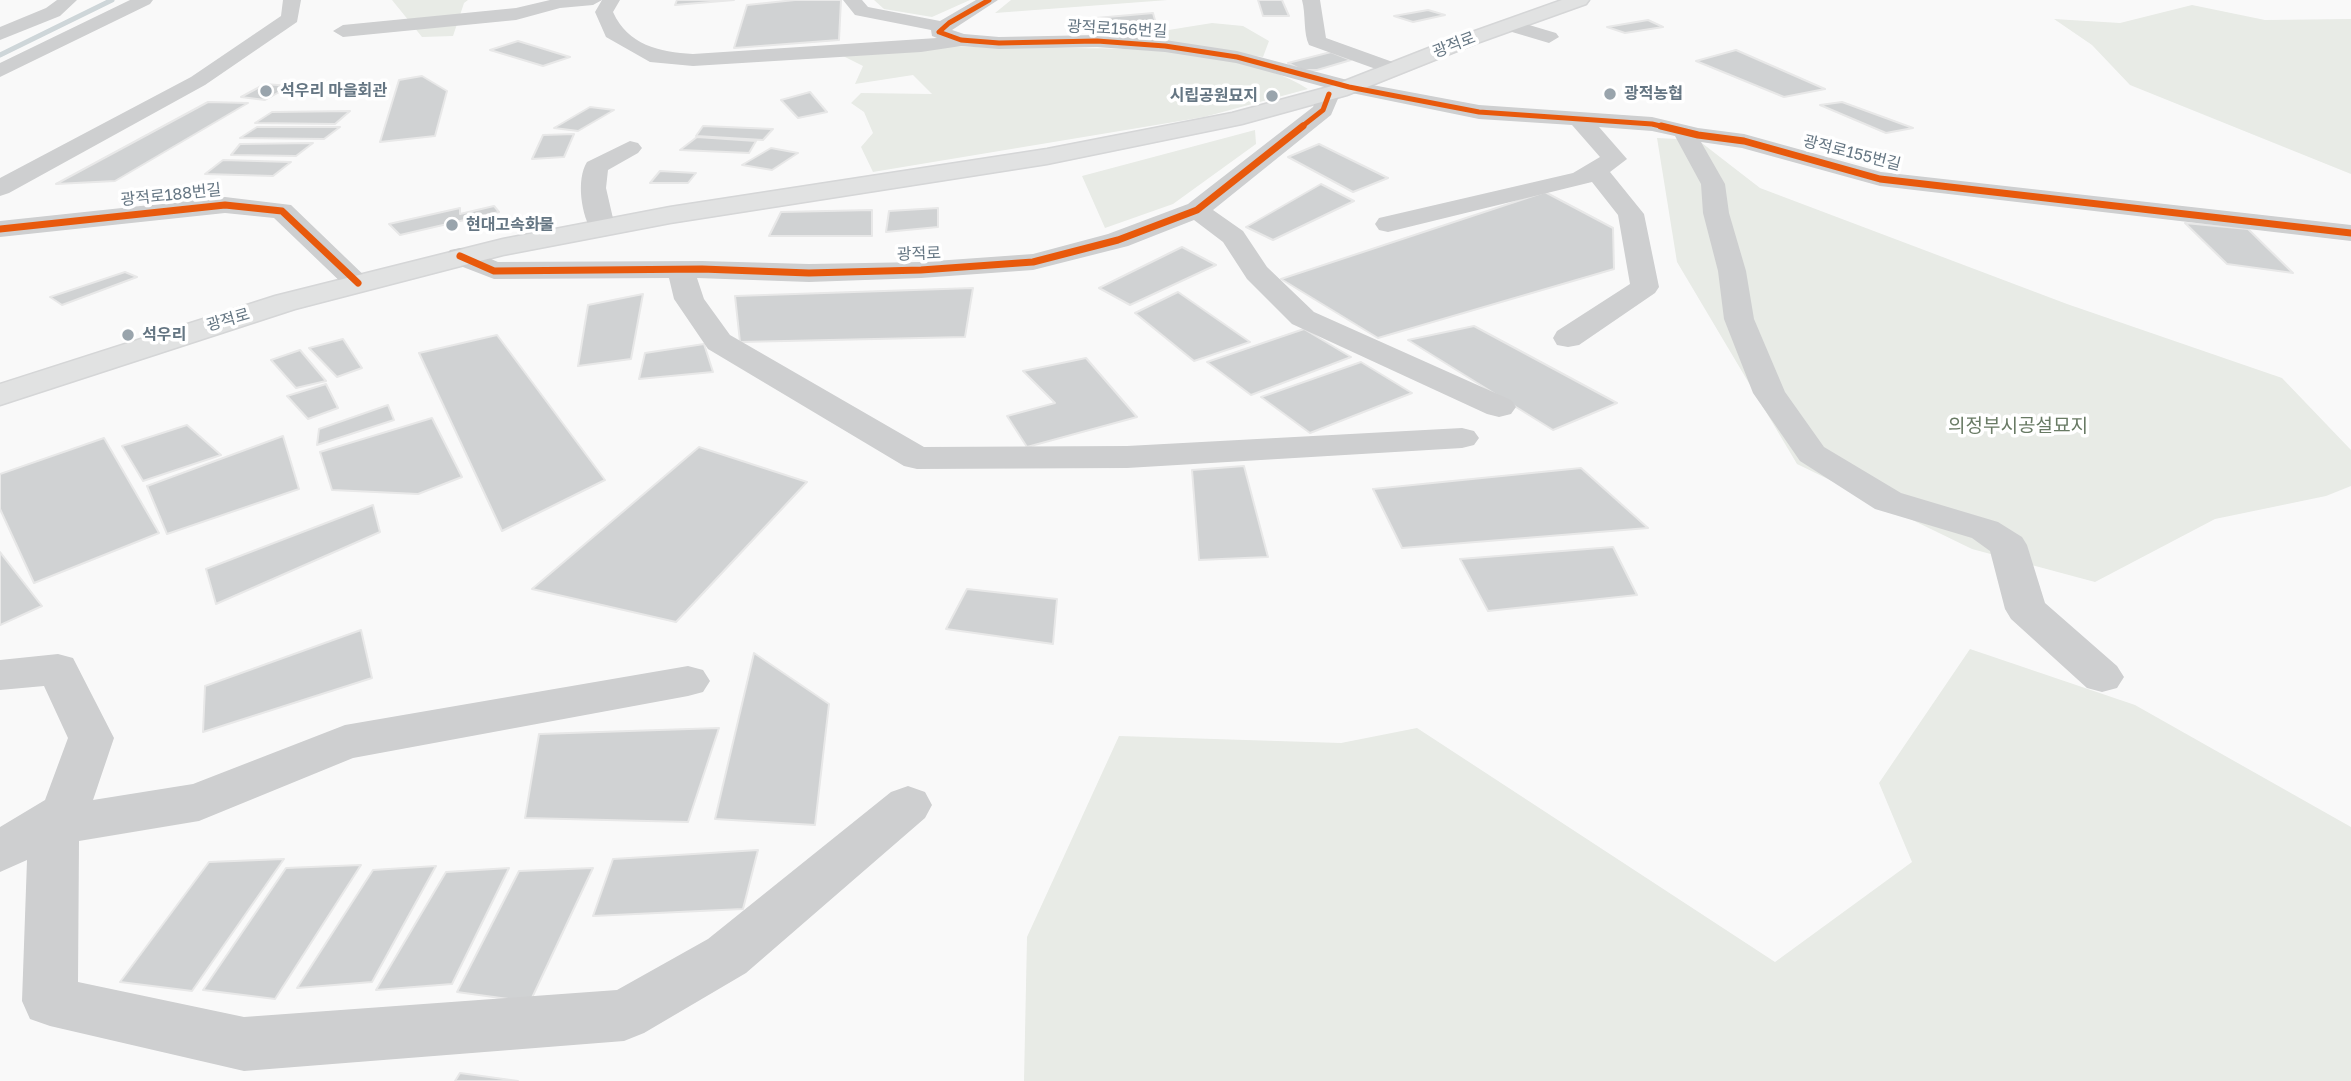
<!DOCTYPE html>
<meta charset="utf-8">
<style>
body{margin:0}
canvas{display:block;background:#f9f9f9}
</style>
<canvas width="2351" height="1081"></canvas>
<script>
const ctx = document.querySelector('canvas').getContext('2d');
ctx.lineJoin = 'round';
function paint(path, color) { ctx.fillStyle = color; ctx.fill(path, 'evenodd'); }
function trace(path, color, width, dash) { ctx.strokeStyle = color; ctx.lineWidth = width; ctx.lineCap = dash ? 'butt' : 'round'; ctx.setLineDash(dash || []); ctx.stroke(path); }
function label(font, color, halo, rows, align = 'center') {
  ctx.font = font + ' "Golos Text","Noto Sans KR",sans-serif'; ctx.lineWidth = 7; ctx.setLineDash([]); ctx.textBaseline = 'middle'; ctx.strokeStyle = halo; ctx.fillStyle = color; for (const [text, x, y, turn = 0] of rows) {
    ctx.save(); ctx.translate(x, y); ctx.rotate((+turn || 0) * Math.PI / 180); ctx.textAlign = isNaN(turn) ? turn : align; if (halo) ctx.strokeText(text, 0, 0); ctx.fillText(text, 0, 0); ctx.restore();
  }
}
paint(new Path2D(`
 M392,0H468L464,3L453,36L422,37Z
 M874,0H970L932,17L884,9Z
 M1011,0H1168L995,13Z
 M2192,5L2265,20L2351,19V174L2130,85L2092,45L2054,19L2120,23Z
 M1212,23L1243,26L1269,41L1263,57L1125,37Z
 M954,46C1057,53 1221,34 1308,89L1204,117L873,172L861,147L873,133L864,112L851,103L861,93L932,94L913,75L855,84L863,66L843,56Z
 M1255,130L1256,144L1173,204L1105,228L1082,176Z
 M1657,138L1698,140L1760,188L2067,304L2282,378L2351,450V486L2326,496L2215,519L2095,582L1972,549L1797,464L1677,262Z
 M1970,649L2135,705L2351,827V1081H1024L1027,937L1119,736L1341,743L1417,728L1775,962L1912,862L1879,783Z`), '#e8ebe6');
trace(new Path2D(`
 M0,55L112,0`), '#ced6d9', 5);
const building = new Path2D(`
 M677,0H734L675,5Z
 M795,0H841L839,40L734,48L747,5Z
 M1258,0H1282L1289,16H1263Z
 M1428,10L1445,15L1413,22L1394,16Z
 M1153,13L1156,24L1141,25L1149,33L1107,34L1096,18Z
 M1648,20L1663,27L1625,33L1607,27Z
 M518,41L570,57L543,66L490,50Z
 M1736,50L1825,89L1784,97L1696,61Z
 M1331,52L1351,60L1317,70H1301L1288,63Z
 M422,76L447,91L435,136L380,142L399,80Z
 M265,84L290,86L265,100L241,97Z
 M810,92L827,112L798,118L781,100Z
 M208,102L248,103L115,181L56,184Z
 M1842,102L1913,128L1886,133L1820,105Z
 M590,107L614,110L578,131L554,128Z
 M350,111L335,124L255,123L272,112Z
 M703,126L773,129L763,140L696,136Z
 M257,127H340L324,139L240,138Z
 M574,134L564,157L532,159L543,135Z
 M697,137L756,141L749,153L680,150Z
 M313,143L296,156L231,155L240,144Z
 M1319,144L1388,178L1353,192L1288,157Z
 M771,148L798,153L772,170L742,165Z
 M223,160L291,162L273,176L205,174Z
 M660,171L696,173L688,183H650Z
 M1321,184L1354,201L1273,240L1246,227Z
 M1545,192L1613,228L1614,269L1378,338L1281,279Z
 M494,206L499,212L400,235L389,224L460,208V214Z
 M938,208V227L886,232L889,211Z
 M872,210V236H769L781,212Z
 M2185,223L2248,229L2293,273L2227,264Z
 M1182,247L1216,265L1130,305L1099,288Z
 M125,272L137,277L62,305L50,297Z
 M973,288L965,337L740,342L735,296Z
 M1178,292L1250,342L1194,361L1135,313Z
 M643,294L631,359L578,366L588,305Z
 M1474,326L1617,403L1553,430L1408,340Z
 M1304,329L1351,357L1251,395L1207,362Z
 M497,335L605,480L502,531L419,353Z
 M343,339L362,368L337,377L309,348Z
 M704,344L713,372L639,379L645,353Z
 M300,350L326,381L296,388L271,360Z
 M1086,358L1137,417L1027,447L1007,416L1055,403L1023,371Z
 M1361,362L1412,393L1310,433L1261,397Z
 M326,384L338,408L308,419L287,396Z
 M388,405L394,420L317,445L319,429Z
 M432,418L462,477L418,494L332,490L320,452Z
 M187,425L221,455L143,481L122,446Z
 M283,436L299,489L167,534L147,486Z
 M104,438L159,533L34,583L0,509V474Z
 M699,447L807,482L676,622L532,589Z
 M1244,466L1268,557L1199,560L1192,470Z
 M1581,468L1648,528L1402,548L1373,489Z
 M373,505L380,532L216,604L206,569Z
 M1613,547L1637,595L1488,611L1460,559Z
 M0,552L42,606L0,625Z
 M967,589L1057,599L1053,644L946,629Z
 M361,630L372,678L203,732L205,686Z
 M754,653L829,704L815,825L715,819Z
 M719,728L688,822L525,818L539,734Z
 M758,850L743,909L593,916L613,859Z
 M284,859L192,991L120,982L209,862Z
 M361,865L275,999L203,990L286,868Z
 M436,866L372,982L297,988L373,870Z
 M509,868L452,984L376,990L446,872Z
 M593,868L530,1002L457,992L519,871Z
 M460,1073L518,1081H455Z`);
paint(building, '#d0d2d3');
trace(building, '#e8e8e8', 2);
const major = new Path2D(`
 M1562,0H1589L1586,4L1477,43L1347,95L1242,124L1047,164L670,223L503,255L295,309L0,405V384L275,296L503,239L670,207L1047,149L1232,113L1332,86L1444,42Z`);
trace(major, '#d5d6d7', 3);
paint(new Path2D(`
 M57,0H77L60,16L0,40V27L46,8Z
 M130,0H153L150,4L0,77V63Z
 M283,0H301L297,22L205,85L9,193L0,196V178L191,77L281,16Z
 M550,0H602L593,5L560,8L516,20L343,37L333,31L343,25L516,8Z
 M602,0H620L613,12C628,45 659,52 693,54L937,38L932,36L931,30L855,15L843,0H862L868,7L940,21L976,0H998L952,30L964,34L999,37L1097,35L1165,40L1237,51L1351,81L1479,105L1652,117L1698,128L1744,134L1881,172L2351,225V241L1880,186L1742,148L1701,142L1725,184L1729,213L1746,271L1754,319L1785,392L1824,447L1901,493L1998,522L2022,537L2027,545L2045,603L2117,666L2124,677L2117,688L2102,692L2087,688L2011,619L2005,609L1990,551L1972,538L1875,509L1800,461L1753,393L1724,319L1718,271L1703,213L1701,184L1675,136L1652,131L1599,127L1627,159L1610,172L1644,214L1659,287L1655,293L1579,345L1568,347L1557,345L1553,338L1557,331L1630,284L1618,215L1592,182L1388,232L1379,230L1375,224L1379,218L1573,173L1600,157L1572,125L1479,119L1337,90L1340,94L1331,115L1213,210L1243,231L1267,267L1314,312L1511,400L1516,407L1511,414L1499,417L1487,414L1292,324L1247,279L1223,242L1194,220L1128,246L1033,270L921,278L809,282L697,278L704,299L730,335L924,447L1127,446L1462,428L1474,431L1479,438L1474,445L1462,448L1127,468L917,469L904,466L708,349L674,299L669,278L494,279L450,262L446,256L450,250L460,248L470,250L498,262L702,261L809,264L921,262L1033,254L1108,234L1188,204L1313,107L1321,89L1328,88L1236,63L1165,52L1097,47L999,49L961,46L921,52L693,66L650,62L606,37L595,12Z
 M1302,0H1320L1326,38L1401,65L1404,69L1401,73H1387L1309,45C1303,33 1306,14 1302,0Z
 M1509,19L1556,33L1559,37L1549,43L1502,29L1500,25Z
 M630,141L638,143L642,148L638,153L608,170L606,188L615,227L611,233L602,235L593,233C581,216 576,179 587,162Z
 M225,197L291,205L372,283L368,289L358,292L348,289L274,218L225,213L0,237V221Z
 M58,654L73,658L114,738L93,800L193,784L345,725L688,666L703,670L710,681L703,692L688,696L353,758L199,821L79,841L78,982L244,1017L617,990L708,939L891,792L908,786L925,792L932,805L925,818L746,973L644,1033L624,1041L244,1071L50,1026L30,1019L22,1001L27,860L0,872V827L45,800L68,738L44,686L0,690V660Z`), '#cecfd0');
paint(major, '#e1e2e2');
trace(new Path2D(`
 M989,0L949,23L939,32L961,40L999,43L1097,41L1165,46L1237,57L1349,87L1479,112L1652,124L1669,128
 M1300,128L1323,110L1329,94`), '#e8590c', 5);
trace(new Path2D(`
 M1661,126L1698,135L1744,141L1880,179L2351,233
 M0,229L225,205L282,211L358,283
 M460,256L494,271L702,269L809,273L921,270L1033,262L1118,240L1197,210L1303,126`), '#e8590c', 7);
for (const [x, y, r, color] of [
 [266,91,7,"#99a4ac"],
 [1610,94,7,"#99a4ac"],
 [1272,96,7,"#99a4ac"],
 [452,225,7,"#99a4ac"],
 [128,335,7,"#99a4ac"]
]) { const dot = new Path2D(); dot.arc(x, y, r, 0, 2 * Math.PI); ctx.fillStyle = color; ctx.fill(dot); trace(dot, '#fff', 2.5); }
label('16px', '#657683', '#fff', [
 ["광적로156번길",1117,29,3],
 ["광적로",1454,45,-21],
 ["광적로155번길",1852,153,14],
 ["광적로188번길",171,195,-6],
 ["광적로",919,254,-2],
 ["광적로",228,320,-16]
]);
label('bold 16px', '#657683', '#fff', [
 ["석우리 마을회관",280,91],
 ["광적농협",1624,94],
 ["시립공원묘지",1258,96,"right"],
 ["현대고속화물",466,225],
 ["석우리",142,335]
], 'left');
label('19px', '#687a64', '#fff', [
 ["의정부시공설묘지",2018,426]
]);
</script>
